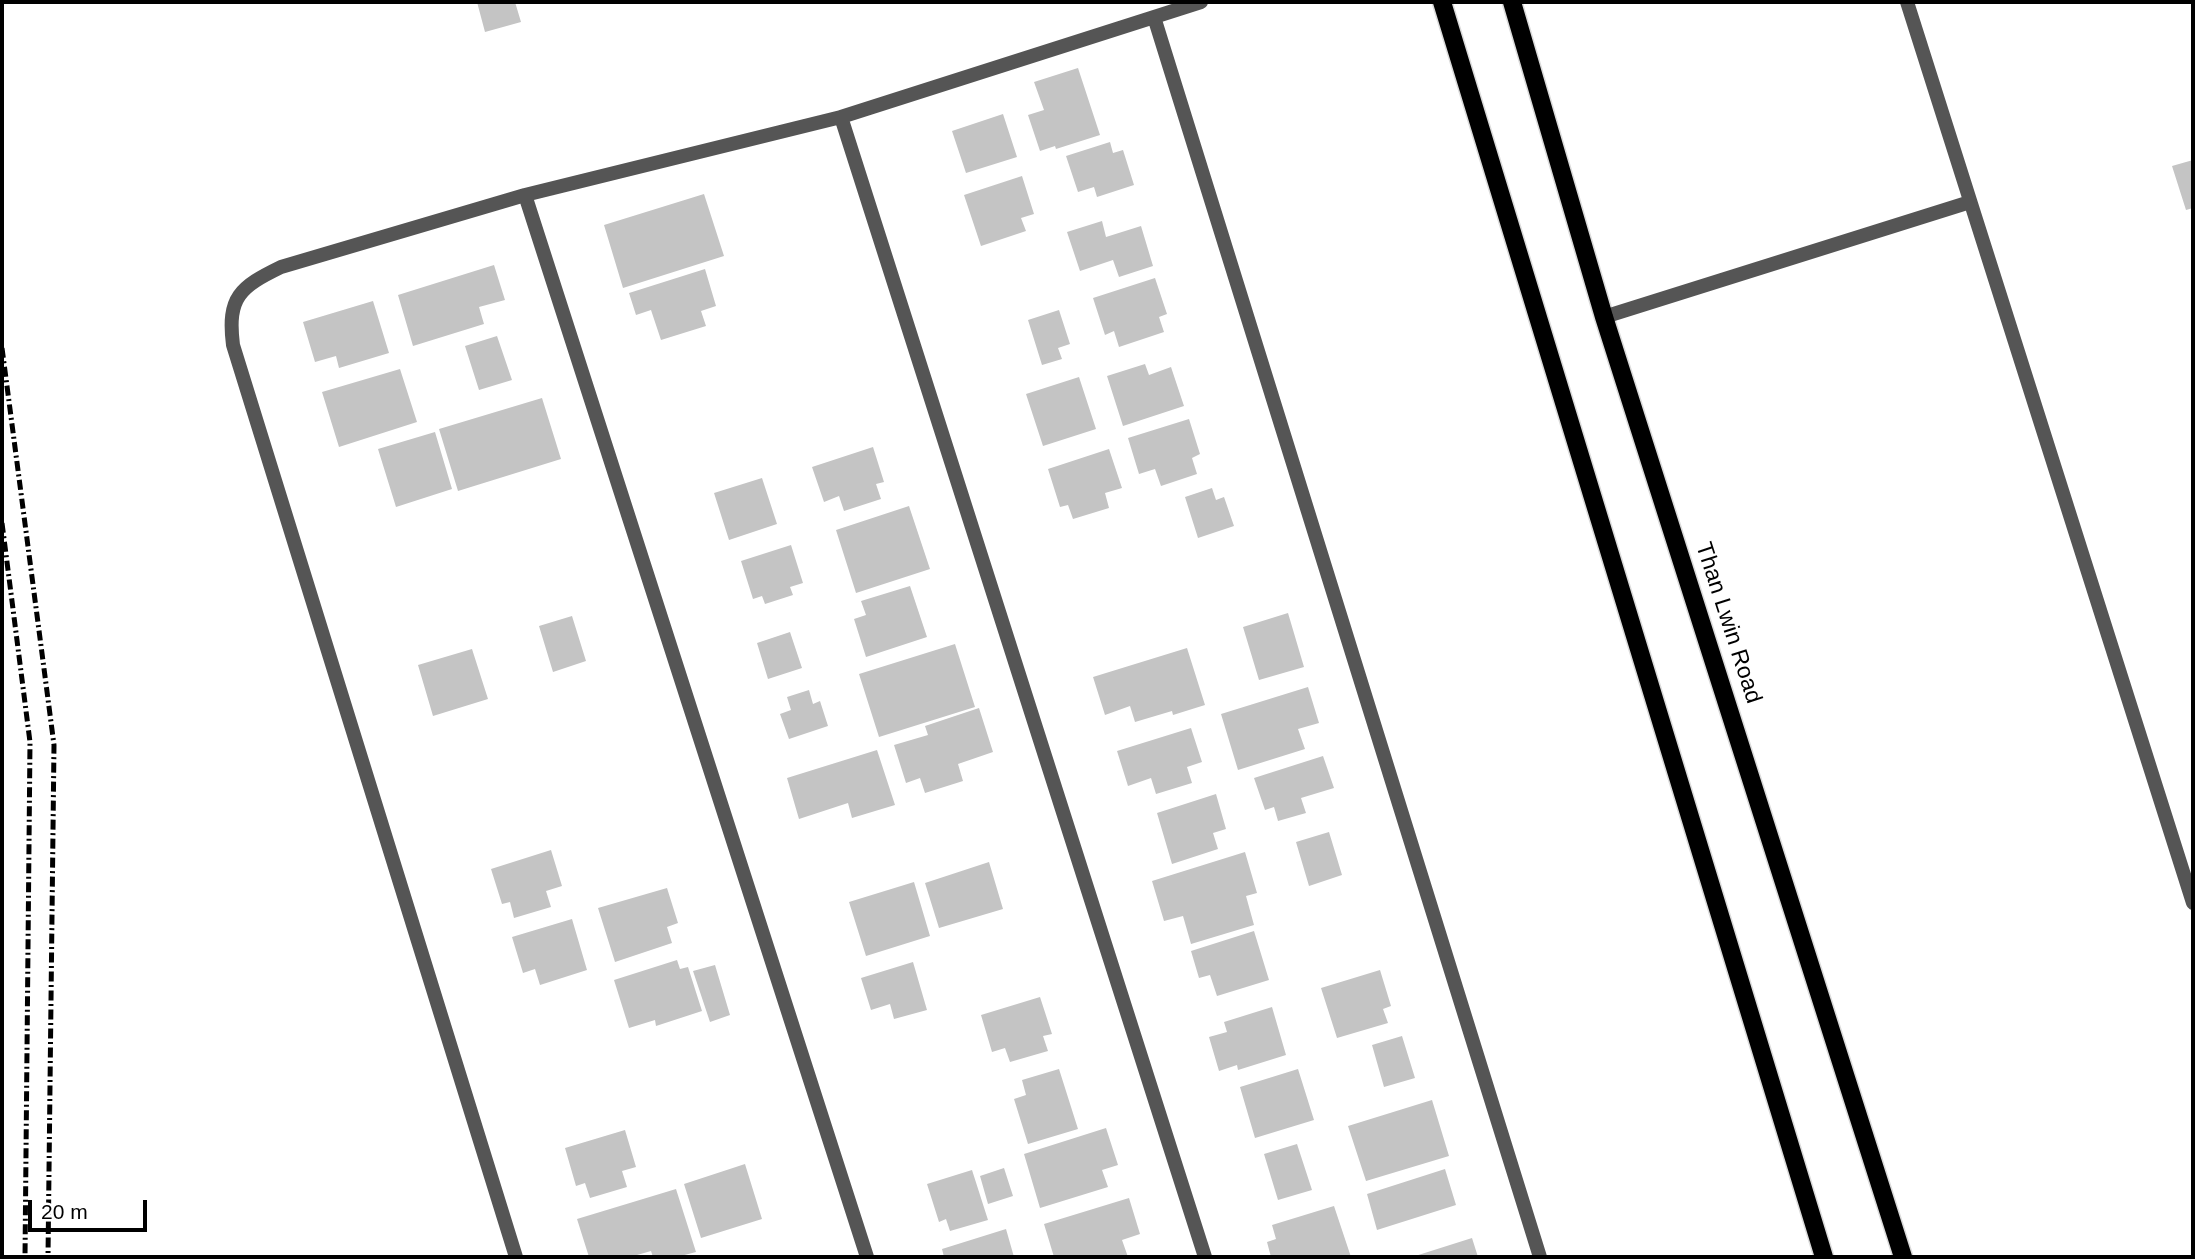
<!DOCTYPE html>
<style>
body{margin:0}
#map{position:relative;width:2195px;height:1259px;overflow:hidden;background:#fff;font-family:Arial,sans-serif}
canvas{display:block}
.frame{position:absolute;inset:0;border:4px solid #000;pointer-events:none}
.scale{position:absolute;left:28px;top:1200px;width:119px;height:32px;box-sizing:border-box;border:4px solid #000;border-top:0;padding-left:9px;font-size:21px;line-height:24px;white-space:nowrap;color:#000;-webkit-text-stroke:5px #fff;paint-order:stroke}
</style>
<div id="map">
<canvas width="2195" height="1259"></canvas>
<div class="frame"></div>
<div class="scale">20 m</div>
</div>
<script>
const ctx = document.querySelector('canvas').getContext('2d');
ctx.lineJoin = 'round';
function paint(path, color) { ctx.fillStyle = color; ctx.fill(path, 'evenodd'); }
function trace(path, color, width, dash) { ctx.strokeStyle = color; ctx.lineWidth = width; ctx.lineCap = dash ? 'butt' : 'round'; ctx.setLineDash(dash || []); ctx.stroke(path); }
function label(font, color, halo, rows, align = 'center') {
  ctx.font = font + ' Arial,sans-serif'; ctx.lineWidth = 6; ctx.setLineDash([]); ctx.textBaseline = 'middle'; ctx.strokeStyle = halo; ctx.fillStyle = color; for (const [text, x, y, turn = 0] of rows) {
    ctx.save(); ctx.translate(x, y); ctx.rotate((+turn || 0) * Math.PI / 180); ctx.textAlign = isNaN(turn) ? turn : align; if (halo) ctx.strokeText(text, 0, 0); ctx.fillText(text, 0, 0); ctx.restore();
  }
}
paint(new Path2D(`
 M477,2H515L521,22L485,32Z
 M1078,68L1100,135L1056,149L1055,146L1040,151L1028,115L1044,110L1034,82Z
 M1003,114L1017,157L966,173L952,131Z
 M1110,142L1113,153L1123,150L1134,185L1097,197L1094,187L1078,192L1066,156Z
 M2193,160V208L2186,210L2172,166Z
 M1022,176L1034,214L1021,218L1026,231L981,246L964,195Z
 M704,194L724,256L623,288L604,225Z
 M1102,221L1106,237L1141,226L1153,266L1119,277L1113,260L1080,271L1067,232Z
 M494,265L505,300L479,307L484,324L413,346L398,295Z
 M705,269L716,306L701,311L706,326L661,340L651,310L636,315L629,293Z
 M1155,278L1167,314L1159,317L1164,332L1119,347L1114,331L1105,335L1093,298Z
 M373,301L389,353L339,368L336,356L315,362L303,322Z
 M1059,310L1070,344L1058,348L1062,359L1042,365L1028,320Z
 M497,336L512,380L479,390L465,346Z
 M1145,364L1149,375L1171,367L1184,406L1123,426L1107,376Z
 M400,369L417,422L339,447L322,392Z
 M1079,377L1096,429L1043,446L1026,394Z
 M542,398L561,459L458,491L439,429Z
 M1189,419L1200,454L1192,458L1197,474L1161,486L1155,469L1139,474L1128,438Z
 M435,432L452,489L396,507L378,449Z
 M873,447L884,482L876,484L881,499L844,511L839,496L824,502L812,467Z
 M1109,449L1122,488L1105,493L1109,508L1073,519L1068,505L1060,507L1048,469Z
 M762,478L777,524L729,540L714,493Z
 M1212,488L1216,500L1224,497L1234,526L1198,538L1185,497Z
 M909,506L930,569L856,593L836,530Z
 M791,545L803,583L790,587L793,595L765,604L762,596L753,599L741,561Z
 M910,586L927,637L866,657L854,619L866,615L861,601Z
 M1288,613L1304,667L1259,680L1243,627Z
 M572,616L586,661L553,672L539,626Z
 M790,632L802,668L768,679L757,643Z
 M955,644L975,707L879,737L859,674Z
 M1187,648L1205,705L1173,715L1172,711L1135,722L1130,706L1105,715L1093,677Z
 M472,649L488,699L433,716L418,665Z
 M1308,687L1319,723L1298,729L1305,749L1238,770L1221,714Z
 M809,690L813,704L820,701L828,726L789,739L780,714L791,710L787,697Z
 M979,708L993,752L958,764L963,781L925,793L920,778L906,783L894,745L928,735L925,726Z
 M1191,728L1202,762L1187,767L1192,783L1156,794L1151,778L1128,786L1117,751Z
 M877,750L895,805L852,818L848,803L799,819L787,778Z
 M1323,756L1334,788L1301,798L1306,813L1278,821L1274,807L1265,810L1254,778Z
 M1216,794L1226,829L1213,833L1218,849L1172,864L1157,813Z
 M1329,832L1342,875L1309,886L1296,842Z
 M551,850L562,886L546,891L551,907L514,918L510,902L502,904L491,869Z
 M1245,852L1257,893L1246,896L1254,925L1191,944L1183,916L1164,921L1152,881Z
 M989,862L1003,909L939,928L925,883Z
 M914,882L930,936L866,956L849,902Z
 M667,888L678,923L667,927L672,943L615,962L598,908Z
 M572,919L587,970L540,985L535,969L523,973L512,937Z
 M1254,931L1269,980L1217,996L1210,975L1199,978L1191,951Z
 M677,960L680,969L688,967L702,1011L656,1026L655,1020L629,1028L614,980Z
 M913,962L927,1010L894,1019L890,1004L871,1010L861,978Z
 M715,965L730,1015L710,1022L693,971Z
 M1380,970L1391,1006L1383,1009L1388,1023L1337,1038L1321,988Z
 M1040,997L1052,1034L1043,1036L1048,1051L1010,1062L1005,1048L992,1052L981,1015Z
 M1272,1007L1286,1055L1238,1070L1237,1065L1219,1071L1209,1037L1227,1032L1224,1022Z
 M1402,1036L1415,1078L1384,1087L1372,1045Z
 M1059,1069L1078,1129L1028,1144L1014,1099L1026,1095L1022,1080Z
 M1298,1069L1314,1120L1255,1138L1240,1087Z
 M1432,1100L1449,1156L1366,1181L1348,1126Z
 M1106,1128L1118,1165L1102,1170L1108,1187L1040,1208L1024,1154Z
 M625,1130L636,1167L622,1171L627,1187L590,1198L585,1183L576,1186L565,1148Z
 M1297,1144L1312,1190L1278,1200L1264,1154Z
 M745,1164L762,1219L701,1238L684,1184Z
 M1004,1168L1013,1196L988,1204L980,1176Z
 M1445,1169L1456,1205L1377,1230L1367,1194Z
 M972,1170L988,1220L950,1231L946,1219L939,1222L927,1184Z
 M676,1189L696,1252L677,1257H653L651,1251L630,1257H589L577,1219Z
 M1129,1198L1140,1234L1122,1240L1128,1257H1054L1044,1224Z
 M1334,1206L1351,1257H1271L1267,1242L1276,1239L1272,1225Z
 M1006,1229L1014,1257H944L942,1249Z
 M1472,1238L1478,1257H1412Z`), '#c4c4c4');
const primary = new Path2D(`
 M1442,2L1824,1257
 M1512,2L1604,317L1903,1257`);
trace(primary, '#dbdbdb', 21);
trace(new Path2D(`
 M1907,2L2193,903
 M1154,17L1540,1257
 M841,117L1205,1257
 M525,195L867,1257
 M1604,317L1970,202
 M516,1257L233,345C227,297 240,287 281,267L525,195L841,117L1201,2`), '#555', 14);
trace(primary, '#000', 18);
trace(new Path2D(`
 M2,348L54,745L48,1257
 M2,523L30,742L25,1257`), '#000', 5, [10, 3.5, 2, 3.5]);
label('23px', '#000', '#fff', [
 ["Than Lwin Road",1728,623,72]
]);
</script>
